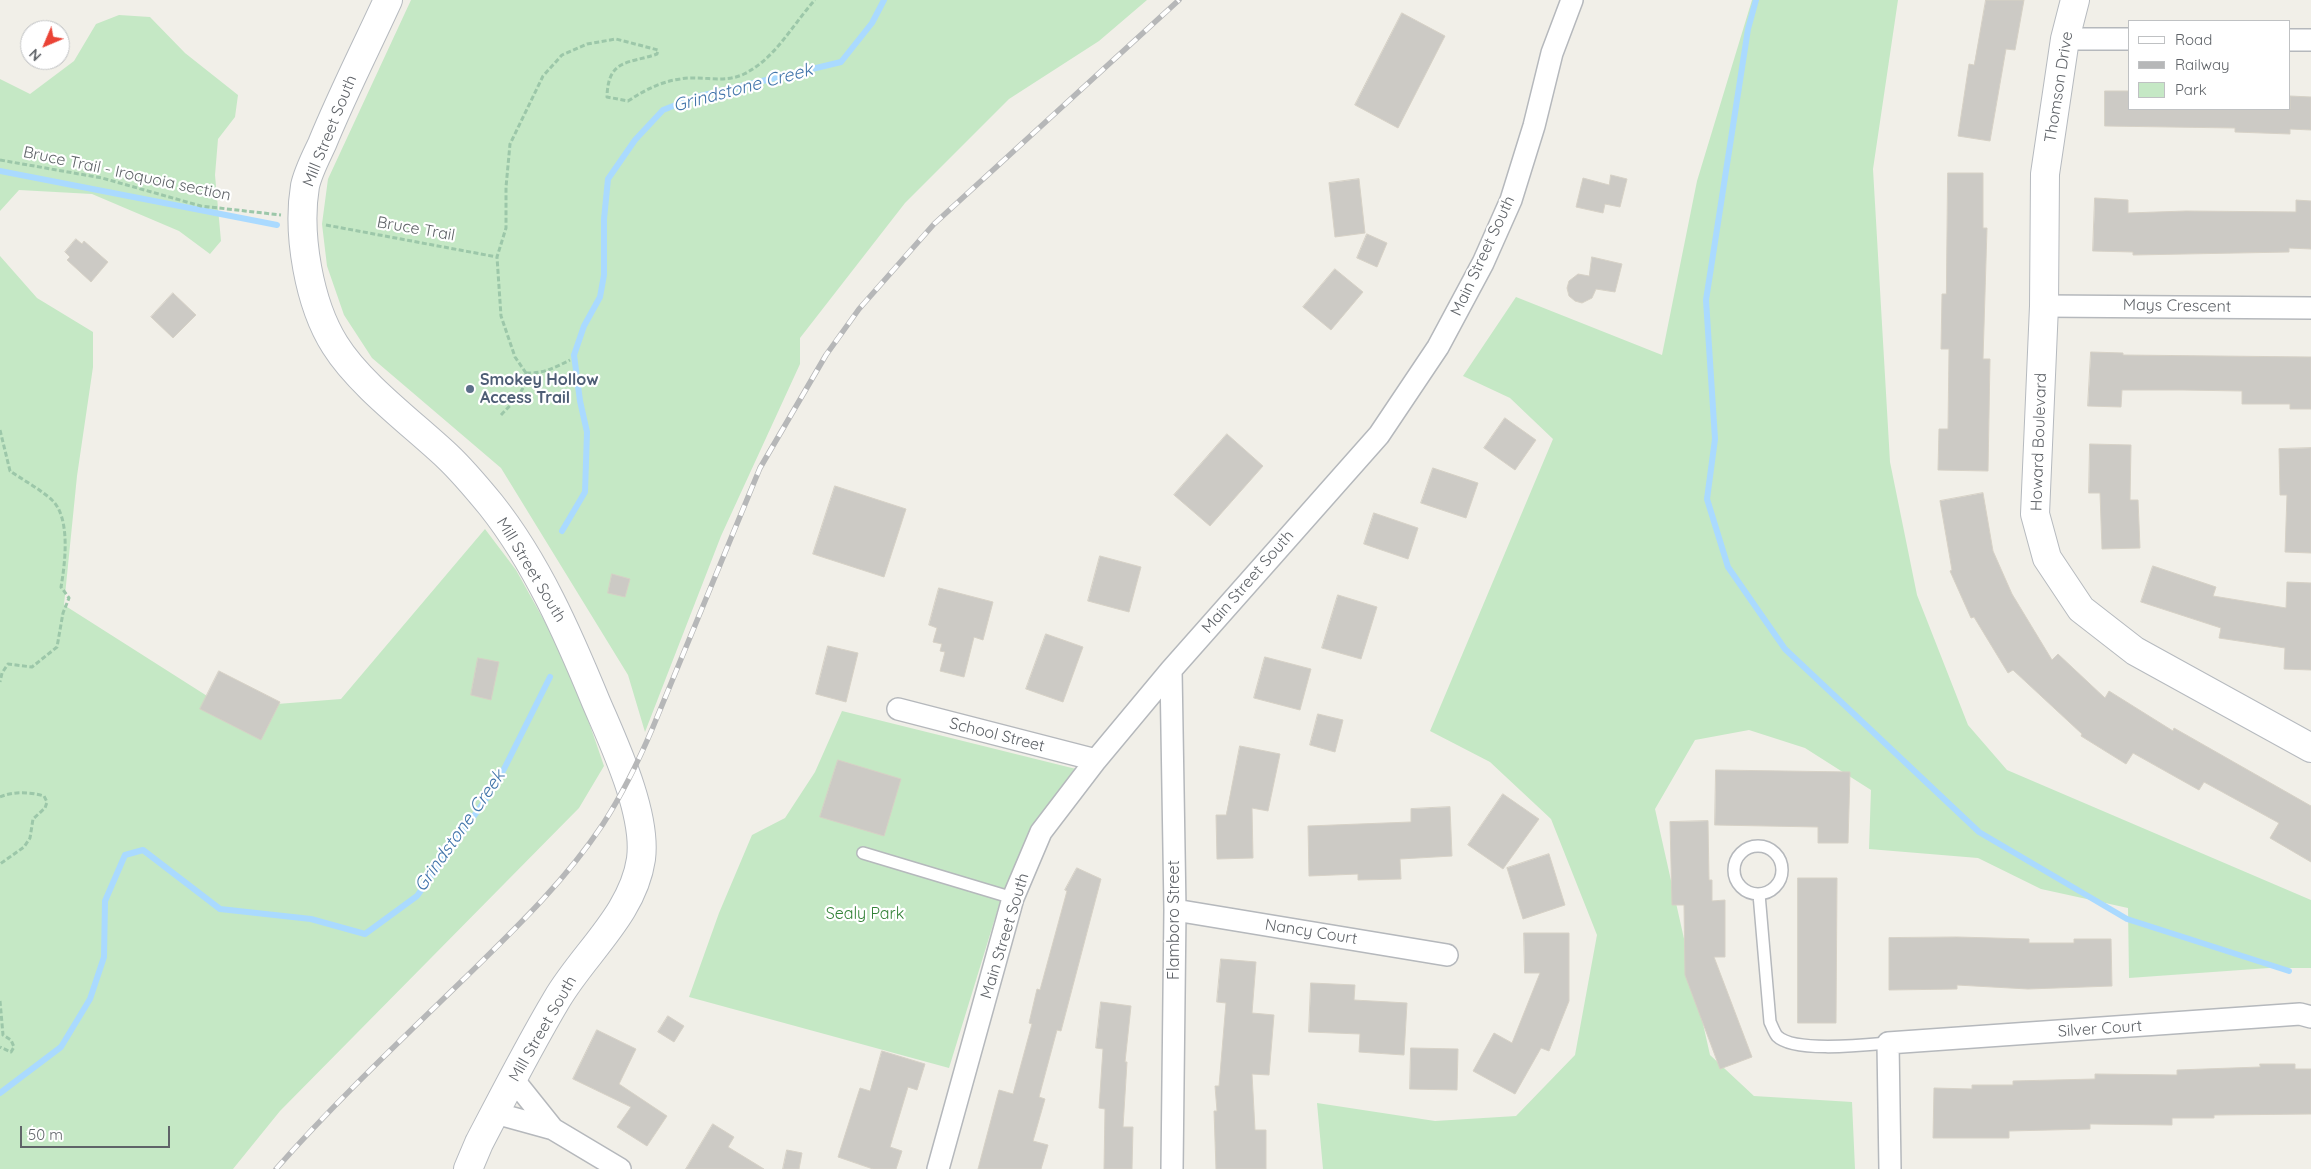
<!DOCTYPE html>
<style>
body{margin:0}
#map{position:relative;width:2311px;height:1169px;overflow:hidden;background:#f1efe8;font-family:Quicksand,sans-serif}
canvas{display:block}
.legend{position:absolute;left:2128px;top:20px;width:162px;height:90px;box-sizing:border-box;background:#fff;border:1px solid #bfc1c3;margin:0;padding:6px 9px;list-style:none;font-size:15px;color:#5f6368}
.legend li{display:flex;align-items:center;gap:10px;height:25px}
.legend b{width:25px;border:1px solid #bfc1c3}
.north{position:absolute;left:20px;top:20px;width:50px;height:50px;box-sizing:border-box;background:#fff;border:1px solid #bfc1c3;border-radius:50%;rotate:225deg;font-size:14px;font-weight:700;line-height:20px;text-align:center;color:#5f6368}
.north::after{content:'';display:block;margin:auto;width:18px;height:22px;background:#ea4335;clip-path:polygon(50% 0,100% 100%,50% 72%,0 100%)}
.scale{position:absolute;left:20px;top:1126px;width:150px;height:22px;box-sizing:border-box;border:2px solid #5f6368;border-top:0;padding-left:6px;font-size:15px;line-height:18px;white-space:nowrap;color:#5f6368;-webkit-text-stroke:4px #fff;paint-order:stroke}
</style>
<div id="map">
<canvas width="2311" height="1169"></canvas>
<ul class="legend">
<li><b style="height:6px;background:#fff"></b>Road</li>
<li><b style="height:6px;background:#b6b7b8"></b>Railway</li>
<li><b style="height:14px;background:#c5e8c5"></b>Park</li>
</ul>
<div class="north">N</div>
<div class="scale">50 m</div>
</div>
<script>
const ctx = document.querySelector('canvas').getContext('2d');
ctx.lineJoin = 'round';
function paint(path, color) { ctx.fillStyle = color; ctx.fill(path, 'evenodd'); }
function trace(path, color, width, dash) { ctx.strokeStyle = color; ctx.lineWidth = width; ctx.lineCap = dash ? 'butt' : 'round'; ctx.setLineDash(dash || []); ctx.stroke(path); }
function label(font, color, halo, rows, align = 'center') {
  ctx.font = font + ' Quicksand,sans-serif'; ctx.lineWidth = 4.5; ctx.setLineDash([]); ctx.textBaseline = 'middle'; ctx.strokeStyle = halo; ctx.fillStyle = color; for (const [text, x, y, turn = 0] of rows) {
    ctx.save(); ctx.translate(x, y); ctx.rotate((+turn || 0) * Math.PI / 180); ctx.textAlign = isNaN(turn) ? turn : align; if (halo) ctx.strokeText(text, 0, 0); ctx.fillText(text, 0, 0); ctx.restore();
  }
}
paint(new Path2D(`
 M411,0H1147L1099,41L1009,99L905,203L800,338V364L721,536L645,732L628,675L501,468L372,358L344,315L327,266L322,224L328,179Z
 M1752,0H1898L1873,169L1890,462L1917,595L1968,725L2007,770L2311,900V968H2269L2129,978L2128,908L2041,889L1978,858L1869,849L1871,790L1805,748L1749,730L1695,740L1655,809L1710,1055L1754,1096L1852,1102L1855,1169H1323L1317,1103L1435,1121L1516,1116L1575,1055L1597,935L1551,819L1490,762L1430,731L1553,439L1510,398L1463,376L1516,297L1662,355L1697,181Z
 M119,15L150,17L185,53L238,95L235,117L218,139L215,175L221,241L210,254L179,231L92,194L19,190L0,211V79L30,94L74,61L96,24Z
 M0,256L37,298L93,332V367L77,476L64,605L226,708L341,699L485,529L516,570L570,667L604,766L579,808L280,1111L233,1169H0Z
 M842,711L1076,769L1032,828L1000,902L949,1068L689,997L719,913L752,835L785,818L815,772Z`), '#c5e8c5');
trace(new Path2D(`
 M1756,0L1748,29L1706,300L1715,439L1707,499L1728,567L1785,649L1979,832L2127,919L2289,971
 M0,171L277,225
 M562,531L585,492L587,432L580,401L574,355L584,326L600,297L604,275V219L608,179L635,140L663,110L696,97L841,62L872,23L884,0
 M0,1093L61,1047L90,999L104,957L105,901L125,855L143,850L220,909L311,919L365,934L417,896L496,785L550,677`), '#aadaff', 6);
const building = new Path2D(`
 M1986,0H2024L2015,50L2006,49L1990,141L1958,136L1969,64L1974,65Z
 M1402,13L1445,36L1398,128L1355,105Z
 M2105,91H2130V109H2290V96L2311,97V130L2290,129V134L2235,132V128L2105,126Z
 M1948,173H1983V228H1987L1983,359H1990L1988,471L1938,470L1939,429H1948L1949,349H1941L1942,294H1946Z
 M1611,175L1627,179L1620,207L1605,204L1603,213L1576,207L1583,178L1609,185Z
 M1359,179L1365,233L1335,237L1329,183Z
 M2095,198L2128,200V213L2186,211L2296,212V200L2311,201V249L2289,248V252L2133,255V252L2093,251Z
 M1367,234L1387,243L1377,267L1357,258Z
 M76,239L82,244L84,241L108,262L91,282L67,260L70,257L65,252Z
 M1592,257L1622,264L1615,292L1596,289L1592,298L1582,303L1575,301L1569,296L1567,288L1569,281L1578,274L1589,276Z
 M1335,269L1363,292L1331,330L1303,307Z
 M173,293L196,315L173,338L151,317Z
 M2091,352L2123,353V355L2311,357V409H2290V404H2242V391L2183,390H2122L2121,407L2088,406Z
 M1505,418L1536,440L1515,470L1484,448Z
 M1227,434L1263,466L1210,526L1174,495Z
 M2090,444L2131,445L2130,500H2138L2140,548L2102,549L2100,493H2089Z
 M2311,448V553L2285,552L2287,495H2280L2279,449Z
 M1433,468L1478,483L1466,518L1421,503Z
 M835,486L906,509L884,577L813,554Z
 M1983,493L1993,551L2012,594L2052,660L2058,654L2105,698L2109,691L2173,731L2174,728L2311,806V862L2270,838L2279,823L2204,782L2199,790L2133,753L2126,764L2081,736L2082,734L2013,670L2008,673L1974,617L1971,618L1950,571L1952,570L1940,501Z
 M1374,513L1418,528L1408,559L1364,544Z
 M1100,556L1141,567L1129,612L1088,601Z
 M2153,566L2216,587L2213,596L2286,608L2287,582L2311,583V670L2284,669L2285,648L2219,638L2221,628L2141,602Z
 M612,574L630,579L625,597L608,593Z
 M939,588L993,602L983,640L974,637L964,677L940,671L945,652L940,651L942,644L933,642L937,628L929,625Z
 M1338,595L1377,607L1361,659L1322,648Z
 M1046,634L1083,647L1063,702L1026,689Z
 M828,646L858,653L846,702L816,694Z
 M1265,657L1311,669L1300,710L1254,698Z
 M478,658L499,662L491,700L471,695Z
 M219,671L280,702L261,740L200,709Z
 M1318,714L1343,720L1335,752L1310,745Z
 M1240,746L1280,754L1268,811L1252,808L1253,858L1217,859L1216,815H1226Z
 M838,760L901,779L884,836L820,817Z
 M1716,770L1850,772L1848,843H1818V827L1715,825Z
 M1503,794L1539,819L1503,869L1468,845Z
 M1450,807L1452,856L1400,859L1401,879L1358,880V874L1309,876L1308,826L1411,822V809Z
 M1708,821L1709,880H1712V901L1725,900V957H1714L1752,1057L1720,1069L1685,975L1684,905H1672L1670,822Z
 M1549,854L1565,905L1523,919L1507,868Z
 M1077,868L1101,879L1061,1031L1057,1030L1039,1097L1045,1099L1033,1141L1048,1145L1041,1169H978L999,1090L1013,1094L1032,1024L1029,1023L1037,989L1040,990L1067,891L1065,890Z
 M1798,878H1837L1836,1023H1798Z
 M1524,933H1569V1001L1549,1051L1541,1048L1515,1094L1473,1071L1494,1033L1512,1043L1540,973H1525Z
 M1957,937L2029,939V943H2074V939H2111L2112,986L2028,989L1957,985V989L1889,990V938Z
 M1221,959L1256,962L1252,1013L1274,1015L1269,1075L1252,1074L1255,1130H1266V1169H1216L1214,1111H1217L1215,1086H1219L1226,1003L1217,1002Z
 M1311,983L1355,985L1354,1000L1407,1003L1404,1055L1359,1052L1360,1034L1309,1032Z
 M1101,1002L1131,1006L1125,1062H1127L1123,1127H1133L1132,1169H1104L1105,1109L1099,1108L1103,1049L1096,1048Z
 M668,1016L684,1026L674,1042L658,1032Z
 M597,1030L636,1049L619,1084L667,1116L647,1146L617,1127L631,1107L573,1079Z
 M1411,1048L1458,1049L1457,1090L1410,1089Z
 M882,1051L925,1064L917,1090L908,1087L890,1147L902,1151L896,1169H873L838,1157L860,1088L870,1091Z
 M2260,1064H2295V1069H2311V1114L2214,1115V1118H2172V1125L2090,1124V1129L2009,1131V1138H1933L1934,1088L1972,1089V1085H2013V1081L2095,1079V1074L2177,1075V1070L2260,1067Z
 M713,1124L734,1137L728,1147L764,1169H686Z
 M787,1150L802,1153L799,1169H783Z`);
paint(building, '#cccac5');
trace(building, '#d6d1c6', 1);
const lane = new Path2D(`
 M1734 870a24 24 0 1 1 48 0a24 24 0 1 1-48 0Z
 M863,853L1013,898
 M1759,894L1770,1022C1772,1026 1774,1032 1777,1036C1794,1053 1865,1045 1888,1043`);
const street = new Path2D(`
 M2065,39H2130
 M2290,40H2311
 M2044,306L2311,308
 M1171,670L1175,910L1172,1169
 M898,709L1096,760
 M1175,910L1447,955
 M513,1079L553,1129
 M495,1113L553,1129L620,1169
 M938,1169L1013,898L1041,832L1096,760L1171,670L1379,435L1438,347L1483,263L1511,200L1534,126L1552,53L1572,0
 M1890,1169L1888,1043L2300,1014L2311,1017`);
const secondary = new Path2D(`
 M388,0C366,48 342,95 322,144C316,157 308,172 305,186C297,234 309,304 335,345C360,385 413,424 447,456C463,471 477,488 491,505C537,563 568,634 596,702C614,744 647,813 641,859C633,914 584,953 557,999C529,1046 504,1095 479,1143L468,1169
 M2075,0L2065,39L2045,174L2044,306L2035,514L2047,558L2081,609L2135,651L2311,748`);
trace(lane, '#b5b8bc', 14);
trace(street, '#b5b8bc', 24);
trace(secondary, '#b6babf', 30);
trace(new Path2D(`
 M0,160L102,178L201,206L281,215
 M326,225L497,257
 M526,373L515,357L501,316L497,257L506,228V187L510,144L543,76L562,55L587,44L616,39L658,50L657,54C629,64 608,58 607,97L628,101C645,90 660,82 680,79C701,75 723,84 744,74C776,58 792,25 815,0
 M526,373C543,374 556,367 570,360
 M501,415C513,402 526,392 526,373
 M0,430L10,471C23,480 40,489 52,500C71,518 65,564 61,587L69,598L63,613L57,647L32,667L8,664L2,673L0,682
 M0,797C13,791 30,792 44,796L47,802L45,808L33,819L30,838L24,847L0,864
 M0,1001L3,1035L11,1040L14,1047L11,1052L0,1047`), '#9cc7a9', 3, [5, 2.5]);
trace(lane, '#fff', 11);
trace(street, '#fff', 21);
trace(secondary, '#fff', 28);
const rail = new Path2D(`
 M276,1169C336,1101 402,1039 467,976C516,928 565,881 603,824C623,793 639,760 653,727L760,468L826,355L859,309L934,224L1179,0`);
trace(rail, '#b6b7b8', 5.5);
trace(rail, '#fff', 4, [11]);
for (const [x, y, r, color] of [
 [470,389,5,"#5c6f8a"]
]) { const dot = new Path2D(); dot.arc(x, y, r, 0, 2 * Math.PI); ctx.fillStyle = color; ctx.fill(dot); trace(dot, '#fff', 2); }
label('16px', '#5f6368', '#fff', [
 ["Thomson Drive",2059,87,-81],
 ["Mill Street South",330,131,-68],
 ["Bruce Trail - Iroquoia section",127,174,12],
 ["Bruce Trail",416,229,10],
 ["Main Street South",1483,256,-65],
 ["Mays Crescent",2177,306,1],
 ["Howard Boulevard",2039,442,-88],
 ["Mill Street South",531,570,59],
 ["Main Street South",1248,582,-49],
 ["School Street",997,735,14],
 ["Flamboro Street",1174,920,-90],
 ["Nancy Court",1311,932,9],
 ["Main Street South",1005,936,-73],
 ["Mill Street South",543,1029,-60],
 ["Silver Court",2100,1029,-4]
]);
label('bold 16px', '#4e5e75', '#fff', [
 ["Smokey Hollow",480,380],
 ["Access Trail",480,398]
], 'left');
label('16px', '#348238', '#fff', [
 ["Sealy Park",865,914]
]);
label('italic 18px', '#4174aa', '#fff', [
 ["Grindstone Creek",743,88,-15],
 ["Grindstone Creek",460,831,-55]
]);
</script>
